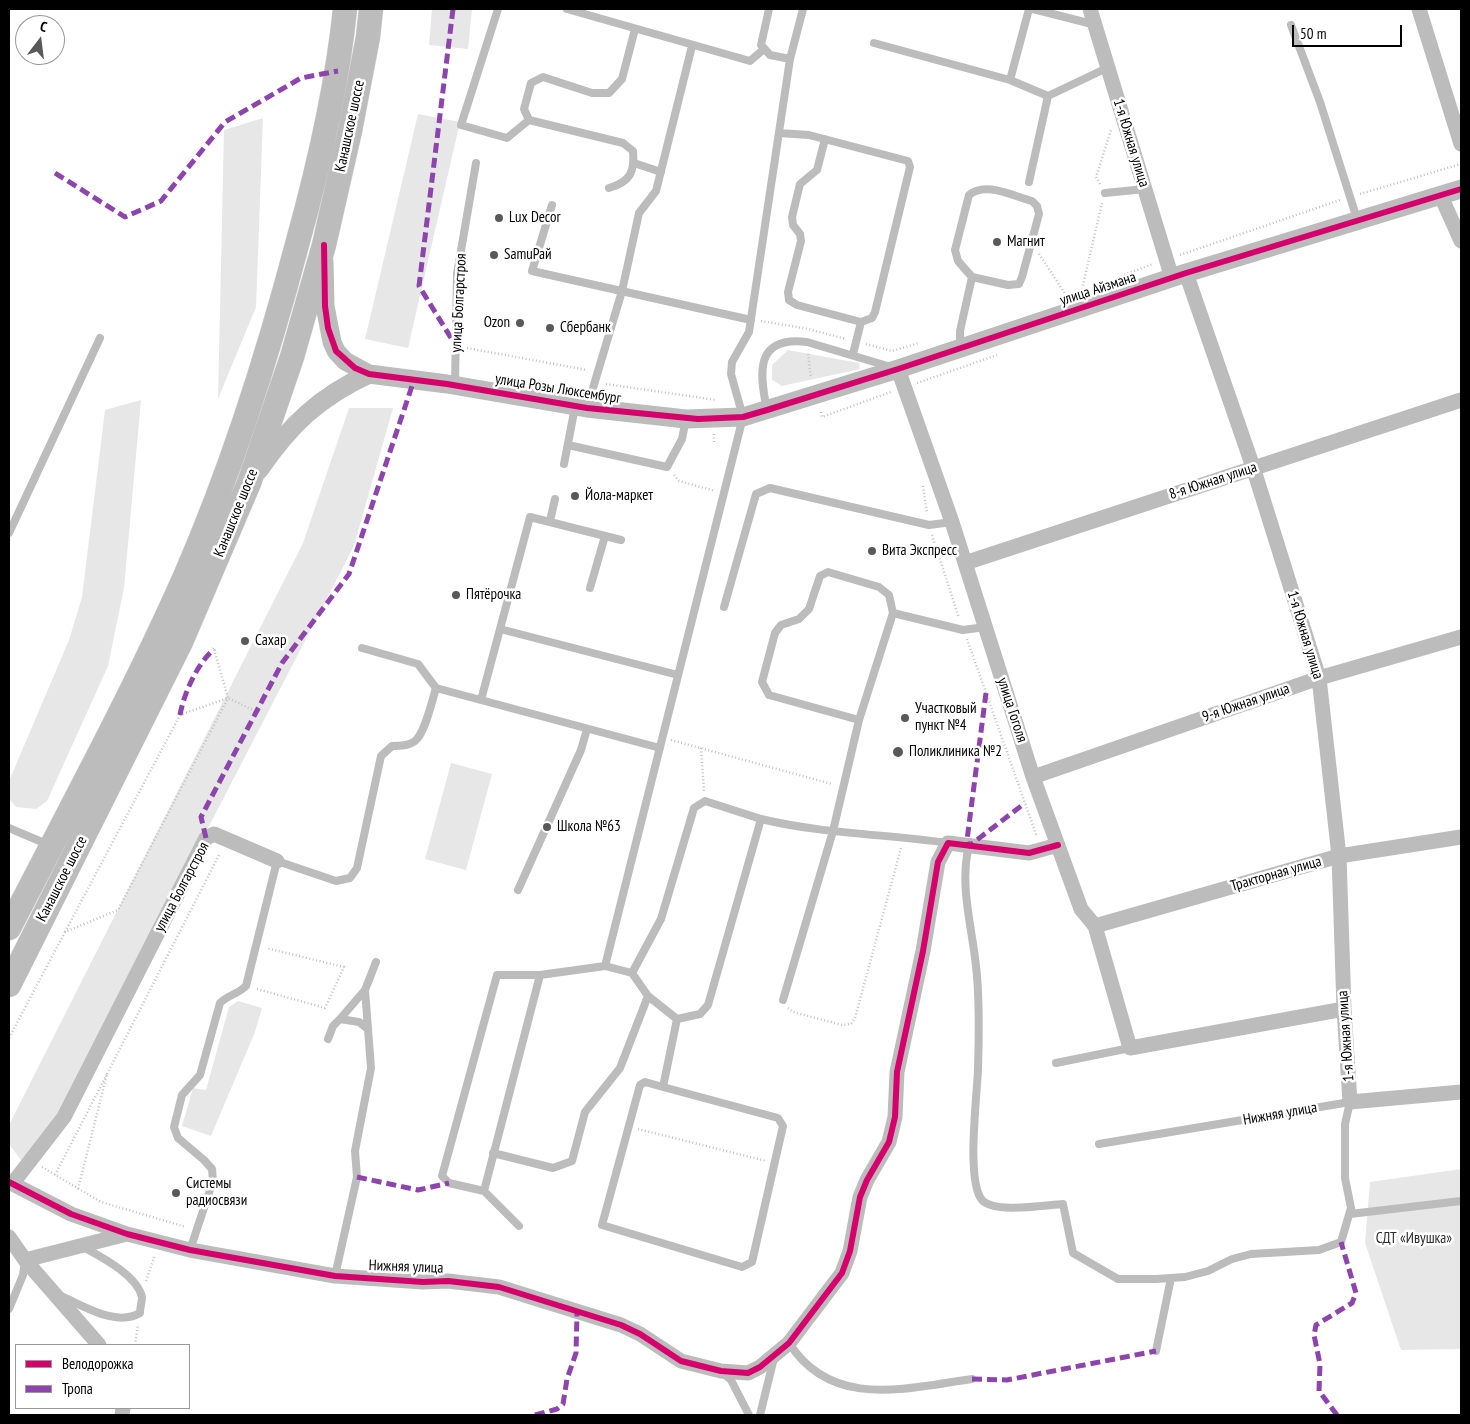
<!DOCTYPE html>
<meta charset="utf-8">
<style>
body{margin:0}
#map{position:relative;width:1470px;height:1424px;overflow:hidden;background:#fff;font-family:"PT Sans Narrow",sans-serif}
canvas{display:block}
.frame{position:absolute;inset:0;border:10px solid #000;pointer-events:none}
.legend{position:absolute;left:15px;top:1344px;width:175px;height:65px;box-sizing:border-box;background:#fff;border:1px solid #999;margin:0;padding:6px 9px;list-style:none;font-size:15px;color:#000}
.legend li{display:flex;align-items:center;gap:10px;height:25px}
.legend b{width:25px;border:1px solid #999}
.north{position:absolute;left:15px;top:15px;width:50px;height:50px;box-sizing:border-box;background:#fff;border:1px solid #999;border-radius:50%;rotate:15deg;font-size:14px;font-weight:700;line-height:20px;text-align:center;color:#000}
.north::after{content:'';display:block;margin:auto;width:18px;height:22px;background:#595959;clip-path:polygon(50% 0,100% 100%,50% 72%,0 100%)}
.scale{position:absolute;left:1292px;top:25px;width:110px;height:22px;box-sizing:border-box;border:2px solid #000;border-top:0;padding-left:6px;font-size:15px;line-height:18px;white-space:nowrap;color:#000;-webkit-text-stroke:4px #fff;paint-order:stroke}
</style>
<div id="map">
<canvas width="1470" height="1424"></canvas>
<div class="frame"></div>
<ul class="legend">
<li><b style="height:6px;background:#d6006c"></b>Велодорожка</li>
<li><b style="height:6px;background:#8e44ad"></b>Тропа</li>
</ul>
<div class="north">С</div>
<div class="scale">50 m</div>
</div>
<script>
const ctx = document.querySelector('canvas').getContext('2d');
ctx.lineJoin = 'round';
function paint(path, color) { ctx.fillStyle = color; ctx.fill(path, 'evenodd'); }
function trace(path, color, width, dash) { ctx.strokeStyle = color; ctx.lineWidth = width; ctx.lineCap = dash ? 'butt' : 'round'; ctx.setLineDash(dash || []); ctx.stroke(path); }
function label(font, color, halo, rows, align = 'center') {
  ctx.font = font + ' "PT Sans Narrow",sans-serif'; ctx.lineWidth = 5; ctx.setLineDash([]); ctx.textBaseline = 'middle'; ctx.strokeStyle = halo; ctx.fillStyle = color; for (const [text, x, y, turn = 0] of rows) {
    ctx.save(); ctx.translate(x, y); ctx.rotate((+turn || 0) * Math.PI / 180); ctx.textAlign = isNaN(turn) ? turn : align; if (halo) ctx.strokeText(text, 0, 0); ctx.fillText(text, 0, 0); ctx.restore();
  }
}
paint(new Path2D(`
 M432,9H472L468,49L429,45Z
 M418,114L460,122L408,348L365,339Z
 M263,118L256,307L218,399L224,130Z
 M788,350L859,363L860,369L782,386L772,380V365Z
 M141,400L124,588L108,666L47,801L36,809L16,807L9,799V781L69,640L82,597L105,410Z
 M349,408H393L354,546L30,1172L9,1144V1125L303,543Z
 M451,763L492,774L466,870L425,859Z
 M238,1001L262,1008L255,1032L211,1136L182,1126L193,1088L206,1090L229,1007Z
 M1461,1169V1349L1401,1350L1365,1243L1370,1182Z`), '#e7e7e7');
const primary = new Path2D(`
 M9,928C69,811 133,694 186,574C233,466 268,355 298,241C319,165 337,88 345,9
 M9,985L181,642L249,483L292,357L324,245L350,131L368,37L371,9`);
trace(primary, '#dbdbdb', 25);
trace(new Path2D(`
 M1100,184L1096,177L1111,130
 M1360,194L1461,164
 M1039,254L1066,295
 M1180,255L1340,200
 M1121,276L1153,264
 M1082,289L1102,203
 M761,321L808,329L846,339
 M866,344L892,351L919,343
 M467,348L587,370
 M808,354L811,378
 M917,383L997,355
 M606,384L716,400
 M821,412L822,417L891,392
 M714,442V433
 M674,475L679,481L715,491
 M923,486L927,513
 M932,535L959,618
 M967,639L1037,837
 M671,740L832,784
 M701,748L704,792
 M65,932L180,715L228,698L257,712
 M257,989L325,1008L344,967L266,948
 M788,1008L793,1012L842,1025L851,1024L855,1018L901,848
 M9,1038L65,932L118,910L228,698L214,649
 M107,1074L220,853
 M638,1129L766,1161
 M42,1167L101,1202L186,1227
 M55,1175L107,1074L78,1189
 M146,1281L155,1255
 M135,1345L138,1324`), '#c2c2c2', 2.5, [1, 2.5]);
trace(new Path2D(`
 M498,9L461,125L507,138L529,120
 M567,9L750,61L764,49
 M769,9L761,45L770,55L790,59
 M1033,9L1096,25
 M1291,25L1320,102L1357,219
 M874,43L1010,80L1048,96
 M1010,80L1029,9
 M779,133L809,135L908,161L910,167L875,312L872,318L861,322L797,305L789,300L788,292L801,241L800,234L793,225L792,217L800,184L817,170L825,139
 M634,163L661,172
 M1029,182L1048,96L1109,67
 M609,188C630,182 635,172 633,151L623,143L529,120L524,109L531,83L543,77L592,93H609L622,79L635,29
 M1105,193L1145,189
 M552,205L532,271L751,320
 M960,347V331L972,277L1008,285L1019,284L1022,277L1039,214L1037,206L1032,201C1013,196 985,181 969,195L955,250L958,261L972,277
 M853,354L861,322
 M455,384L457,274L476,163
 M587,408L622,291L639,213L656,191L692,46
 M767,410C759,372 755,336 807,342L891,367
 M568,445L667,467L682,439L686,419
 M564,464L575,407
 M550,521L555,499
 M9,533L100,338
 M621,540L530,517L500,629L678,675
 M590,588L605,536
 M724,607L756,494L770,488L929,525L952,522
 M362,648L418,664L436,688L660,748
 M481,700L500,629
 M859,720L769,695L762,682L775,633L781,625L799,619L809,609L820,576L828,572L879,587L889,595L893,613L963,630L985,627
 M9,828L49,845
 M969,846C959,884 972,927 976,966C980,999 979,1036 978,1069C977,1097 966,1181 982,1200C995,1214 1045,1205 1063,1204L1073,1253L1118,1279H1156L1185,1277L1208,1271L1232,1259L1251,1254L1319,1250L1341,1242L1351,1208L1345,1178V1124L1350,1102L1099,1144
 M518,890L581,750L587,729
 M605,966L743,417L731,374L732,362L749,332L790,59L803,9
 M632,973L661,919L694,808L705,801L761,819
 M365,990L340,1019L359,1022L368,1029
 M783,1000L833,831L859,720L893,613
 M328,1039L333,1026L340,1019
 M1056,1063L1130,1048
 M663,1087L645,1082L640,1085L602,1225L742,1267L752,1262L783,1126L778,1118L663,1087L677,1019L700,1014L708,1005L761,819C823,834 886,834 948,843
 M493,1153L553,1168L572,1161L585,1112L620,1068L648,996
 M484,1191L540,975
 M1350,1214L1461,1201
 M519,1226L484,1191L449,1183L442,1176L497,975H540L605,966L632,973L648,996L677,1019
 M190,1250L213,1181L212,1169L204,1160L178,1138L174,1127L182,1095L200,1075L220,1003C228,995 238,994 246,986L277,861L336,881L350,878L357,868L381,756L392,746C400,746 409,746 415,741C425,733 432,701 436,688
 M335,1276L357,1177L355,1151L371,1068L365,990L376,962
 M61,1296C84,1306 116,1327 140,1313C140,1308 142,1301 142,1297C137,1275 101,1257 83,1247
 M9,1309L23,1275L25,1260
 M789,1343C832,1410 906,1388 972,1379
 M1156,1351L1171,1278
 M723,1373L731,1380L749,1415
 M760,1415L774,1358`), '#bcbcbc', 8);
trace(new Path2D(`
 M1090,9L1172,278
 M1419,9L1461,144
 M1440,194L1461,241
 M1186,273L1253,467L1319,678L1339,856L1344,1009L1350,1102L1461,1092
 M898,369L952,522L1033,777L1081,909L1095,926L1130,1048L1344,1009
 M965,563L1461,400
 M1033,777L1319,678L1461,637
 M1095,926L1339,856L1461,837
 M9,1182L71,1214L127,1234L190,1250L335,1276L423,1282L448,1281L499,1287L621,1325L640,1334L681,1361L721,1371L748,1373L760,1367L789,1343L842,1273L850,1251L860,1197L867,1180L889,1142L895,1117L897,1072L923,951L938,862L948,843L1029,853L1058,845
 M13,1183L64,1117L206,838L214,834L277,861
 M9,1237L25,1260L99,1345
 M25,1260L127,1234
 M122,1415L123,1408`), '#bcbcbc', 15);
trace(new Path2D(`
 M324,261L325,306L332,342L336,351L345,361L369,374L447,384L587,408L686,419L743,417L898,369L1186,273L1461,189
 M259,470C290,425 319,397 369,374`), '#bcbcbc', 19);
trace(primary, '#bcbcbc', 24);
trace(new Path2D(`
 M453,9L419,286L456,346
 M55,173L125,217L161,201L225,122L301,78L338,71
 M986,693L967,840L969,846L1025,803
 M180,715C184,693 197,664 214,649
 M206,838L201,817L282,663L349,574L414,380
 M357,1177L418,1190L449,1183
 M972,1379L1007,1380L1156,1351
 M535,1415L557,1409L563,1404L567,1379L576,1353L577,1313
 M1337,1415L1319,1391L1320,1364L1314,1335L1316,1325L1352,1303L1356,1293L1341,1242`), '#8e44ad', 5, [10, 5]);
trace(new Path2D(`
 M324,245L325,306L328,328L336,351L355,368L369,374L447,384L587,408L698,419L743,417L767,410L898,369L1186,273L1461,189
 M9,1182L71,1214L127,1234L190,1250L335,1276L423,1282L448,1281L499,1287L621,1325L640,1334L681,1361L721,1371L748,1373L760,1367L789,1343L842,1273L850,1251L860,1197L867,1180L889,1142L895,1117L897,1072L923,951L938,862L948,843L1029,853L1058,845`), '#d6006c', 6);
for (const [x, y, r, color] of [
 [499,218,5,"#595959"],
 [997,242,5,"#595959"],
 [494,255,5,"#595959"],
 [520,323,5,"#595959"],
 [550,328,5,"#595959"],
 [575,496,5,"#595959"],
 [872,551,5,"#595959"],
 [456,595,5,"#595959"],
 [245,641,5,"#595959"],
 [905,718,5,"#595959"],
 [898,752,6,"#595959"],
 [547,827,5,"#595959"],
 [176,1193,5,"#595959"]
]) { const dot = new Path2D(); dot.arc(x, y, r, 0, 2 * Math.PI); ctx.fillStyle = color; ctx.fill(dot); trace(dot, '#fff', 2); }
label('15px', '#000', '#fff', [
 ["Канашское шоссе",350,126,-78],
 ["1-я Южная улица",1131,143,73],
 ["улица Айзмана",1098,289,-18],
 ["улица Болгарстроя",459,303,-87],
 ["улица Розы Люксембург",558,389,9],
 ["8-я Южная улица",1213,481,-18],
 ["Канашское шоссе",236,513,-68],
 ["1-я Южная улица",1305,635,73],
 ["9-я Южная улица",1246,703,-19],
 ["улица Гоголя",1012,710,72],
 ["Тракторная улица",1276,874,-16],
 ["Канашское шоссе",62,879,-63],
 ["улица Болгарстроя",182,887,-62],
 ["1-я Южная улица",1346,1036,-94],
 ["Нижняя улица",1280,1114,-10],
 ["Нижняя улица",406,1267,2]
]);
label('15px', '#000', '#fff', [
 ["Lux Decor",509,218],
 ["Магнит",1007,242],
 ["SamuРай",504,255],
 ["Ozon",510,323,"right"],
 ["Сбербанк",560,328],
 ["Йола-маркет",585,496],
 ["Вита Экспресс",882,551],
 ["Пятёрочка",466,595],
 ["Сахар",255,641],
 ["Участковый",915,709],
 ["пункт №4",915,726],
 ["Поликлиника №2",909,752],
 ["Школа №63",557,827],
 ["Системы",186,1184],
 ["радиосвязи",186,1201]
], 'left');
label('15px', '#2b2b2b', '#fff', [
 ["СДТ «Ивушка»",1414,1239]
]);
</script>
